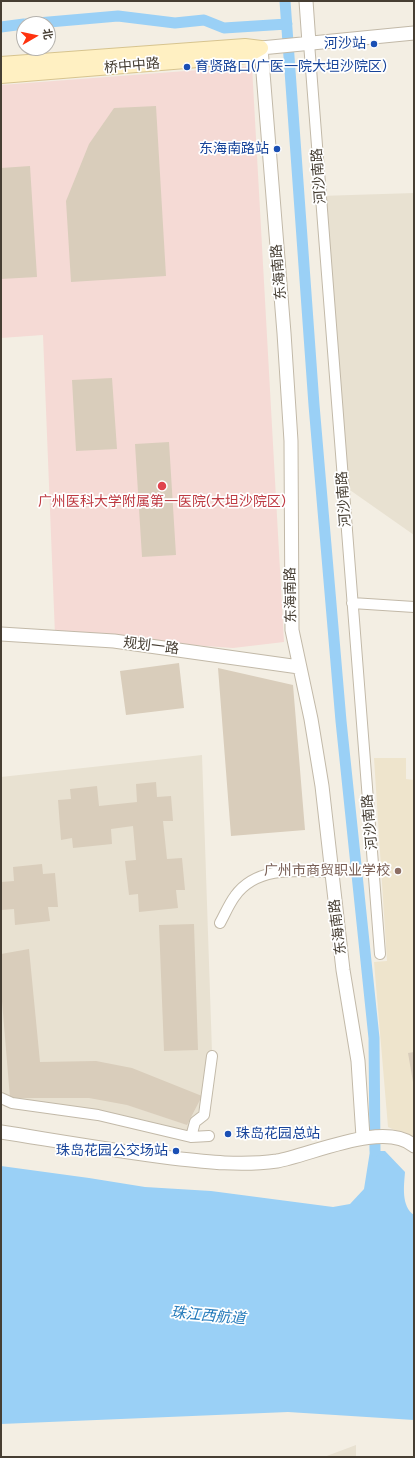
<!DOCTYPE html>
<meta charset="utf-8">
<style>
body{margin:0}
#map{position:relative;width:415px;height:1458px;overflow:hidden;background:#f3eee3;font-family:Figtree,"Noto Sans SC",sans-serif}
canvas{display:block}
.frame{position:absolute;inset:0;border:2px solid #463e33;pointer-events:none}
.north{position:absolute;left:16px;top:16px;width:40px;height:40px;box-sizing:border-box;background:#fff;border:1px solid #b5b2ad;border-radius:50%;rotate:81deg;font-size:11px;font-weight:700;line-height:16px;text-align:center;color:#463e33}
.north::after{content:'';display:block;margin:auto;width:14px;height:18px;background:#ff330f;clip-path:polygon(50% 0,100% 100%,50% 72%,0 100%)}
</style>
<div id="map">
<canvas width="415" height="1458"></canvas>
<div class="frame"></div>
<div class="north">北</div>
</div>
<script>
const ctx = document.querySelector('canvas').getContext('2d');
ctx.lineJoin = 'round';
function paint(path, color) { ctx.fillStyle = color; ctx.fill(path, 'evenodd'); }
function trace(path, color, width, dash) { ctx.strokeStyle = color; ctx.lineWidth = width; ctx.lineCap = dash ? 'butt' : 'round'; ctx.setLineDash(dash || []); ctx.stroke(path); }
function label(font, color, halo, rows, align = 'center') {
  ctx.font = font + ' Figtree,"Noto Sans SC",sans-serif'; ctx.lineWidth = 3.5; ctx.setLineDash([]); ctx.textBaseline = 'middle'; ctx.strokeStyle = halo; ctx.fillStyle = color; for (const [text, x, y, turn = 0] of rows) {
    ctx.save(); ctx.translate(x, y); ctx.rotate((+turn || 0) * Math.PI / 180); ctx.textAlign = isNaN(turn) ? turn : align; if (halo) ctx.strokeText(text, 0, 0); ctx.fillText(text, 0, 0); ctx.restore();
  }
}
paint(new Path2D(`
 M414,193V535L347,488L320,196Z
 M202,755L213,1082L187,1133L1,1103V777Z
 M356,1445V1457H324Z`), '#e8e1d1');
paint(new Path2D(`
 M374,758H406V779L414,780V1139L388,1127L374,962L387,961Z`), '#eee4cc');
paint(new Path2D(`
 M252,66L284,642L233,648L55,635L43,335L1,338V85Z`), '#f5dad5');
paint(new Path2D(`
 M370,1151H385L405,1172C404,1186 401,1206 414,1215V1420L288,1412L1,1424V1166L89,1178L145,1187L211,1191L333,1207L350,1204L364,1189Z`), '#9ad0f6');
trace(new Path2D(`
 M285,1L314,405L341,721L374,1038L375,1151
 M26,24L118,16L175,23L204,20L224,28L287,24
 M1,27L24,24`), '#9ad0f6', 11);
paint(new Path2D(`
 M156,106L166,276L71,282L66,201L89,144L114,108Z
 M30,166L37,277L1,279V168Z
 M112,378L117,449L76,451L72,380Z
 M169,442L176,555L142,557L135,444Z
 M179,663L184,708L126,715L120,671Z
 M218,668L293,685L305,830L231,836Z
 M156,782L157,797L171,796L173,821H163L167,859L182,858L185,890H176L178,908L139,912L138,894L129,895L125,861L136,860L133,826L111,829L112,844L73,848L72,838L61,840L58,800L71,799L70,789L97,786L99,806L137,802L136,784Z
 M42,864L43,874L55,873L58,907H48L50,921L15,925L14,909L1,910V882L14,881L13,867Z
 M194,924L198,1050L164,1051L159,925Z
 M29,949L40,1062L96,1061L132,1068L202,1096L187,1125L127,1105L89,1098H10L1,989V954Z
 M414,1052V1082H413L408,1053Z`), '#d9cdbb');
const minor = new Path2D(`
 M309,43L380,954
 M352,603L414,607
 M220,923C225,914 229,904 235,896C257,865 300,871 332,872
 M1,1098L12,1103L98,1115L191,1137L209,1136
 M191,1137L195,1122L204,1115L212,1056`);
const tertiary = new Path2D(`
 M306,1L309,43
 M1,634L114,641L299,667
 M1,1132C58,1141 115,1151 172,1158C207,1162 242,1166 277,1161C311,1155 385,1120 414,1146
 M363,1137L358,1061L343,970L322,786L311,719L292,630L291,441L284,333L261,48L414,33`);
const secondary = new Path2D(`
 M1,64L245,46L261,48
 M1,76L247,56L261,48`);
trace(minor, '#c2b9a8', 12);
trace(tertiary, '#c2b9a8', 15);
trace(secondary, '#d7c48f', 16);
trace(minor, '#fff', 10);
trace(tertiary, '#fff', 13);
trace(secondary, '#fff0c2', 14);
for (const [x, y, r, color] of [
 [374,44,4,"#1a4fb4"],
 [187,67,4,"#1a4fb4"],
 [277,149,4,"#1a4fb4"],
 [162,486,5,"#e0444e"],
 [398,871,4,"#8d6e63"],
 [228,1134,4,"#1a4fb4"],
 [176,1151,4,"#1a4fb4"]
]) { const dot = new Path2D(); dot.arc(x, y, r, 0, 2 * Math.PI); ctx.fillStyle = color; ctx.fill(dot); trace(dot, '#fff', 1.5); }
label('14px', '#164399', '#fff', [
 ["河沙站",366,44],
 ["育贤路口(广医一院大坦沙院区)",195,67,"left"],
 ["东海南路站",269,149],
 ["珠岛花园总站",236,1134,"left"],
 ["珠岛花园公交场站",168,1151]
], 'right');
label('14px', '#463e33', '#fff', [
 ["桥中中路",132,66,-5],
 ["河沙南路",319,176,-94],
 ["东海南路",279,272,-95],
 ["河沙南路",344,499,-94],
 ["东海南路",291,595,-91],
 ["规划一路",151,646,7],
 ["河沙南路",370,822,-95],
 ["东海南路",338,927,-97]
]);
label('14px', '#be3a42', '#fff', [
 ["广州医科大学附属第一医院(大坦沙院区)",162,502]
]);
label('14px', '#785e54', '#fff', [
 ["广州市商贸职业学校",390,871]
], 'right');
label('italic 15px', '#247aba', '#fff', [
 ["珠江西航道",208,1316,5]
]);
</script>
